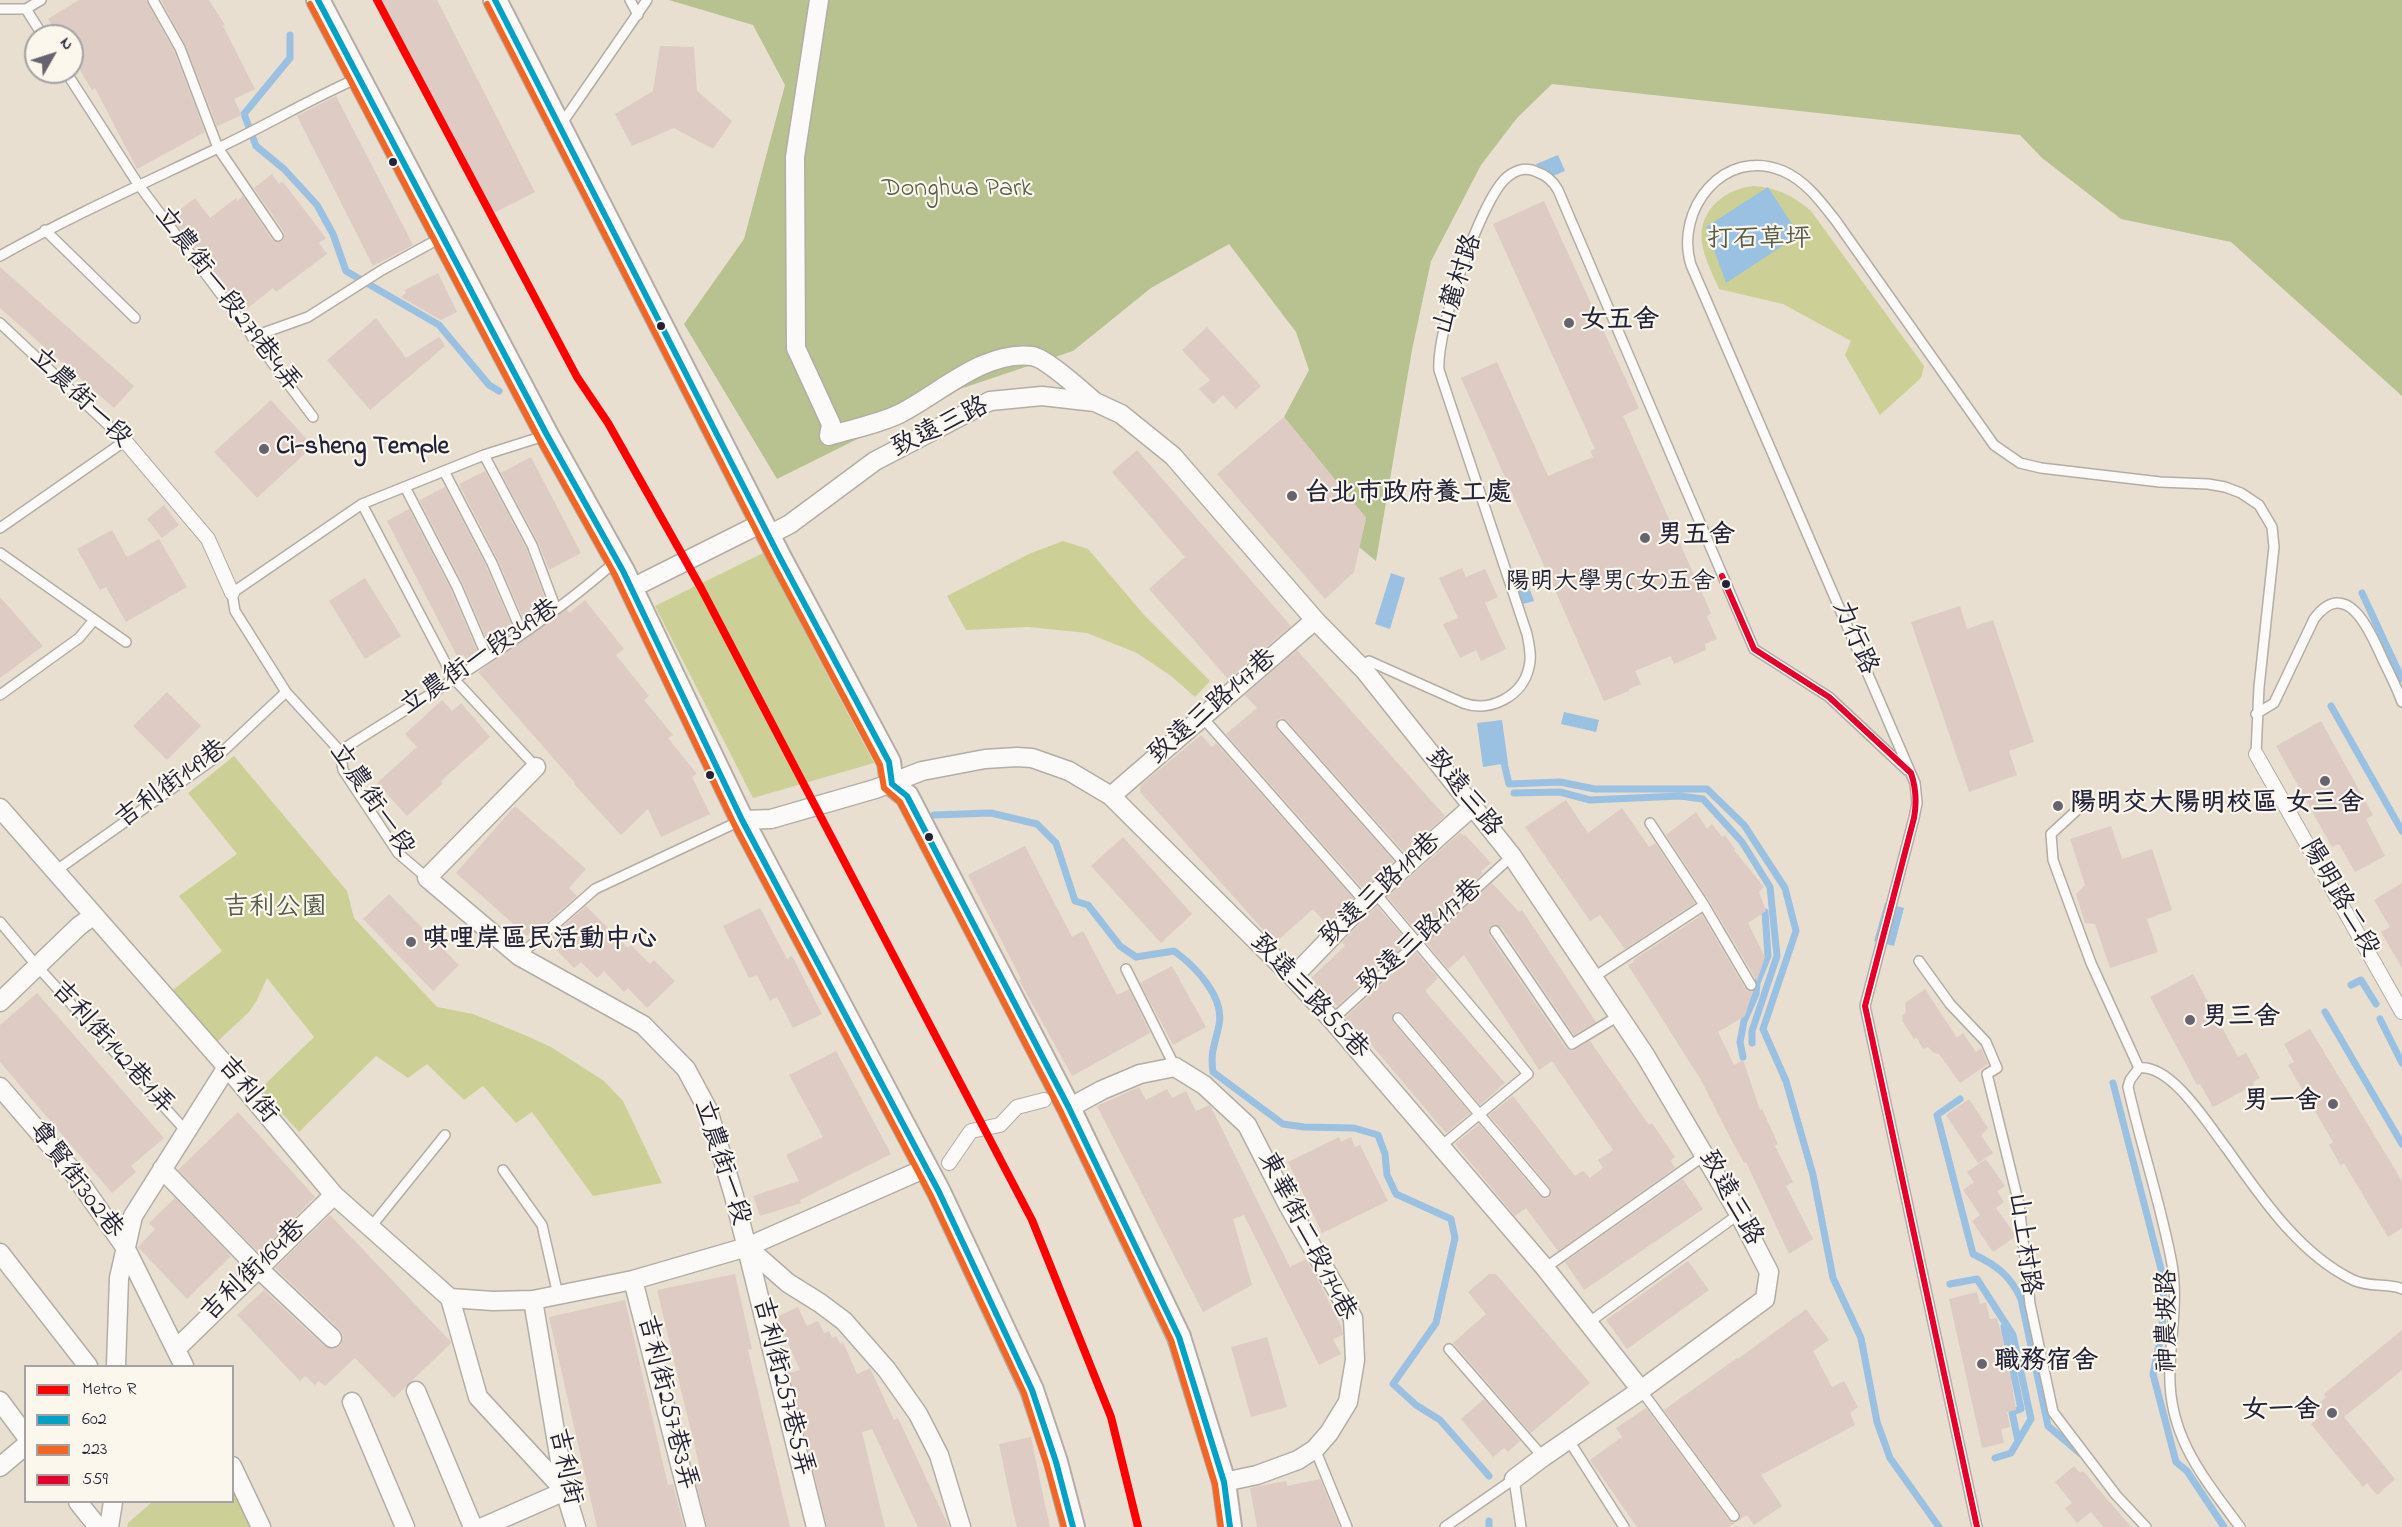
<!DOCTYPE html>
<meta charset="utf-8">
<style>
body{margin:0}
#map{position:relative;width:2402px;height:1527px;overflow:hidden;background:#e8dfd0;font-family:"Indie Flower",sans-serif}
canvas{display:block}
.legend{position:absolute;left:24px;top:1365px;width:210px;height:138px;box-sizing:border-box;background:#fbf7ec;border:2px solid #a4a2a5;margin:0;padding:8px 10px;list-style:none;font-size:18px;color:#22223b}
.legend li{display:flex;align-items:center;gap:12px;height:30px}
.legend b{width:30px;border:2px solid #a4a2a5}
.north{position:absolute;left:24px;top:24px;width:60px;height:60px;box-sizing:border-box;background:#fbf7ec;border:2px solid #a4a2a5;border-radius:50%;rotate:51deg;font-size:16px;font-weight:700;line-height:24px;text-align:center;color:#22223b}
.north::after{content:'';display:block;margin:auto;width:21px;height:27px;background:#67646f;clip-path:polygon(50% 0,100% 100%,50% 72%,0 100%)}
</style>
<div id="map">
<canvas width="2402" height="1527"></canvas>
<ul class="legend">
<li><b style="height:8px;background:#f00"></b>Metro R</li>
<li><b style="height:8px;background:#02a2c7"></b>602</li>
<li><b style="height:8px;background:#f26522"></b>223</li>
<li><b style="height:8px;background:#e4002b"></b>559</li>
</ul>
<div class="north">N</div>
</div>
<script>
const ctx = document.querySelector('canvas').getContext('2d');
ctx.lineJoin = 'round';
function paint(path, color) { ctx.fillStyle = color; ctx.fill(path, 'evenodd'); }
function trace(path, color, width, dash) { ctx.strokeStyle = color; ctx.lineWidth = width; ctx.lineCap = dash ? 'butt' : 'round'; ctx.setLineDash(dash || []); ctx.stroke(path); }
function label(font, color, halo, rows, align = 'center') {
  ctx.font = font + ' "Indie Flower","LXGW WenKai TC",sans-serif'; ctx.lineWidth = 4.5; ctx.setLineDash([]); ctx.textBaseline = 'middle'; ctx.strokeStyle = halo; ctx.fillStyle = color; for (const [text, x, y, turn = 0] of rows) {
    ctx.save(); ctx.translate(x, y); ctx.rotate((+turn || 0) * Math.PI / 180); ctx.textAlign = isNaN(turn) ? turn : align; if (halo) ctx.strokeText(text, 0, 0); ctx.fillText(text, 0, 0); ctx.restore();
  }
}
paint(new Path2D(`
 M1753,186C1776,187 1794,196 1811,211L1924,366L1921,378L1880,415L1845,355L1851,341L1783,304L1719,289C1713,275 1706,262 1703,248C1695,214 1721,190 1753,186Z
 M1063,541L1088,549L1145,616L1210,681L1195,697L1171,676L1137,653L1087,633L1028,627L966,630L947,596L1031,553Z
 M763,553L874,763L753,798L655,606Z
 M234,756L347,891L354,918L437,1007L473,1014L527,1036L551,1047L604,1081L623,1101L662,1183L593,1196L532,1112L516,1123L483,1086L464,1100L427,1064L408,1078L376,1056L299,1132L260,1089L314,1037L267,978L257,1000L249,1012L217,1042L173,990L222,951L179,896L237,854L188,793Z
 M233,1488L252,1527H127L128,1523L152,1502H232Z`), '#ccd096');
paint(new Path2D(`
 M669,0H2402V396L2231,242L2121,219L2042,158L2020,135L1552,84L1517,118L1481,165L1431,261L1412,350L1376,561L1359,547L1366,518L1284,417L1309,370L1296,332L1229,244L1151,288L1073,351L954,391L777,479L684,324L744,239L785,85L753,25Z`), '#b8c290');
paint(new Path2D(`
 M1558,155L1565,171L1543,180L1536,164Z
 M1768,187L1799,235L1726,283L1706,227Z
 M1522,568L1534,601L1523,604L1511,572Z
 M1391,573L1405,578L1390,629L1375,624Z
 M1564,712L1599,720L1596,732L1561,724Z
 M1502,720L1508,763L1483,767L1477,723Z
 M1885,903L1904,908L1894,946L1874,941Z`), '#9ac0e2');
trace(new Path2D(`
 M290,35V58L244,114L256,146L284,169L317,205L333,234L346,271L439,325L489,385L499,391
 M2362,593L2402,679
 M2331,706L2402,831
 M1504,763L1509,784L1560,782L1595,789H1707L1744,825L1785,888L1796,931L1763,1029L1786,1081L1813,1175L1833,1278L1861,1338L1877,1422L1890,1458L1939,1527
 M1514,793L1560,792L1590,800L1680,796L1703,799L1742,842L1770,887L1777,956L1752,1031V1043
 M934,815L991,813L1037,824L1056,843L1075,901L1088,905L1120,946L1136,957L1174,951C1195,966 1225,997 1219,1025C1215,1045 1210,1051 1213,1072L1283,1124L1304,1127L1354,1128L1378,1135L1385,1154L1387,1175L1396,1194L1451,1219L1455,1238L1436,1323L1393,1384L1416,1405L1440,1420L1489,1476
 M2351,985L2361,980L2376,1004
 M2325,1012L2402,1144
 M2380,1019L2402,1063
 M1743,1057L1740,1042L1744,1021L1756,994L1757,983L1768,956L1765,912
 M2113,1083L2164,1281L2162,1331L2153,1374L2176,1462L2187,1471L2224,1527
 M1960,1099L1937,1115L1973,1254C1996,1265 2010,1275 2021,1299L2048,1426L2081,1454
 M1950,1284L1977,1279L2013,1335L2031,1419L2011,1453L1995,1458
 M2004,1327L2021,1409L2012,1412L2018,1441
 M1489,1527V1521`), '#9ac0e2', 7);
paint(new Path2D(`
 M79,0H146L174,51L205,132L137,169L95,88L92,90L72,57V36H59L48,19Z
 M161,0H209L225,25L223,26L255,89L234,99L242,115L217,126L186,46Z
 M380,0H437L535,192L490,215Z
 M660,46L694,47L697,91L732,121L713,149L674,128L632,146L615,114L653,91Z
 M336,96L413,245L373,266L297,116Z
 M272,174L279,184L283,182L326,238L319,243L327,254L276,292L273,288L243,312L171,217L195,198L210,218L236,198L237,201L243,196L272,240L281,242L284,238V232L254,188Z
 M1544,201L1639,408L1623,416L1711,613L1707,617L1717,639L1705,644L1706,650L1674,664L1671,656L1635,671L1641,684L1629,689V691L1604,701L1461,378L1497,362L1548,476L1593,457L1590,451L1595,449L1493,224Z
 M0,267L134,386L114,408L0,308Z
 M438,273L457,312L441,320L401,297L406,293L405,290Z
 M376,318L406,358L439,337L445,346L370,410L327,360Z
 M1207,327L1261,386L1236,409L1223,395L1213,404L1199,389L1210,380L1182,350Z
 M271,400L313,446L257,498L214,452Z
 M1284,417L1366,518L1354,572L1325,599L1217,474Z
 M1137,450L1291,626L1230,678L1228,679L1149,589L1185,557L1112,472Z
 M531,457L581,553L549,570L538,542L501,473Z
 M485,471L526,548L548,607L525,623L498,560L459,484Z
 M445,487L486,566L514,631L490,647L463,584L421,503L420,500Z
 M164,505L179,525L162,538L147,519Z
 M409,509L451,590L479,655L469,662L463,655L458,658L387,521Z
 M112,530L127,557L159,539L187,587L126,622L106,587L100,590L77,549Z
 M1462,568L1466,577L1485,569L1498,597L1485,603L1506,649L1481,661L1476,650L1460,658L1443,624L1458,618L1439,578Z
 M365,578L401,636L365,659L329,601Z
 M0,597L43,646L0,678Z
 M585,600L624,649L616,655L649,696L644,700L673,735L668,738L697,774L692,777L710,814L661,837L648,809L621,835L574,784L575,783L478,672L567,609L569,613Z
 M1960,606L1967,629L1993,620L2034,742L2009,751L2017,775L1969,792L1911,622Z
 M1297,650L1445,816L1404,852L1287,721L1281,718L1277,720V729L1394,861L1363,889L1226,734L1257,708L1245,695Z
 M167,692L201,726L167,760L133,726Z
 M442,700L452,711L461,703L490,737L441,781L443,783L407,816L377,783L417,747L405,734Z
 M2321,721L2373,815L2366,819L2385,856L2355,872L2339,844L2332,847L2276,746Z
 M1201,735L1212,747L1216,743L1353,898L1327,925L1313,909L1275,943L1140,792L1141,785Z
 M1566,800L1588,833L1622,808L1649,847L1655,843L1695,903L1625,949L1600,915L1590,921L1525,827Z
 M515,806L586,869L569,888L577,896L538,930L535,927L527,936L456,873Z
 M1696,812L1707,829L1712,824L1722,837L1725,835L1735,849L1734,850L1764,887L1759,892L1766,911L1748,923L1765,957L1757,981L1710,902L1666,835Z
 M2111,826L2122,859L2152,849L2172,910L2147,919L2158,952L2110,968L2095,924L2085,923L2076,894L2085,885L2070,839Z
 M1460,833L1464,836L1465,835L1491,863L1481,871L1483,873L1418,933L1387,897Z
 M1123,837L1192,914L1161,943L1091,866Z
 M1025,846L1072,937L1083,931L1117,995L1129,989L1150,1033L1072,1076L1019,980L1021,979L968,875Z
 M1492,883L1519,912L1522,910L1596,1022L1574,1035L1501,927L1492,925L1489,929V935L1566,1048L1573,1051L1590,1041L1649,1125L1652,1123L1675,1157L1671,1160L1675,1168L1558,1251L1526,1208L1515,1216L1455,1144L1479,1124L1540,1196L1546,1199L1551,1195L1550,1188L1489,1115L1513,1096L1575,1176L1583,1171L1590,1178L1603,1168L1598,1160L1613,1150L1552,1061L1539,1070L1464,955L1448,969L1426,943Z
 M2402,883V968L2381,932L2390,927L2374,900Z
 M389,894L459,965L433,991L363,919Z
 M586,906L628,948L631,945L650,964L654,960L675,981L647,1008L628,988L624,992L604,971L597,978L581,962L574,968L547,940Z
 M1377,906L1408,942L1337,1006L1311,978L1345,946L1342,942Z
 M760,908L787,959L792,956L822,1014L793,1028L777,997L770,1001L757,975L749,978L723,926Z
 M1702,915L1745,988L1753,991L1745,1016L1718,1032L1734,1065L1743,1060L1760,1110L1762,1109L1778,1144L1775,1146L1793,1182L1786,1186L1813,1239L1789,1254L1746,1162L1744,1163L1725,1128L1701,1080L1628,965L1634,962L1633,960Z
 M1416,952L1438,978L1425,991L1505,1083L1480,1105L1403,1014L1397,1011L1393,1013V1022L1470,1113L1446,1133L1368,1041L1366,1043L1345,1018Z
 M1172,966L1206,1027L1173,1045L1140,983Z
 M2193,974L2238,1057L2246,1053L2260,1078L2253,1082L2254,1085L2213,1107L2200,1084L2197,1085L2150,997Z
 M1925,989L1957,1038L1963,1033L1976,1052L1981,1048L1988,1064L1960,1083L1939,1054L1934,1053L1928,1047L1923,1049L1917,1038L1914,1039L1903,1022L1902,1016L1906,1012L1905,1003Z
 M37,993L164,1138L131,1166L136,1172L112,1193L0,1062V1025Z
 M2310,1029L2402,1181V1228L2388,1237L2344,1163L2341,1166L2329,1145L2333,1142L2288,1065L2294,1062L2284,1044Z
 M836,1051L891,1154L800,1200L801,1203L760,1216L753,1196L799,1181L786,1155L823,1137L789,1075Z
 M1139,1087L1146,1100L1167,1089L1172,1098L1186,1091L1196,1111L1209,1105L1211,1107L1290,1267L1306,1259L1319,1282L1342,1328L1343,1335L1333,1339L1341,1354L1319,1365L1244,1215L1233,1219L1252,1285L1203,1312L1097,1106Z
 M1969,1099L1988,1128L1981,1135L1993,1153L1978,1163L1946,1115Z
 M238,1112L315,1197L259,1253L178,1170Z
 M1339,1137L1341,1142L1351,1137L1355,1147L1360,1145L1388,1201L1322,1233L1288,1162Z
 M1986,1159L2005,1186L1997,1191L2004,1202L1996,1208L2016,1236L1993,1252L1972,1221L1980,1215L1963,1190L1974,1182L1967,1172Z
 M1683,1179L1703,1209L1584,1290L1565,1262Z
 M175,1198L231,1256L187,1299L138,1247L155,1229L149,1223Z
 M330,1215L450,1341L451,1343L394,1398L355,1358L325,1386L319,1381L315,1385L305,1376L300,1381L237,1315L264,1290L324,1346L335,1349L341,1345L343,1335L340,1330L275,1268Z
 M1688,1261L1709,1290L1627,1349L1606,1320Z
 M735,1274L752,1349L748,1350L790,1527H707L695,1479L702,1477L657,1290Z
 M1489,1274H1496L1590,1383L1531,1433L1453,1343L1486,1314L1468,1292Z
 M1977,1292L1980,1304L1986,1302L1990,1319L1997,1318L2007,1355L2016,1410L2007,1412L2010,1427L2001,1429L2004,1443L1982,1448L1949,1299Z
 M625,1300L668,1485L673,1484L684,1527H597L549,1317Z
 M798,1307L807,1326L818,1321L824,1333L829,1331L832,1338L836,1336L840,1344L843,1342L857,1374L870,1368L894,1420L898,1418L949,1527H918L872,1429L862,1432L885,1527H827L789,1373L800,1370L776,1317Z
 M1806,1309L1829,1340L1813,1351L1832,1387L1844,1381L1858,1407L1850,1413L1855,1425L1761,1475L1782,1506L1754,1525L1747,1515L1739,1520V1512L1664,1410L1737,1358L1738,1359Z
 M2402,1330V1370L2344,1417L2395,1479L2377,1495L2367,1483L2363,1487L2311,1424L2319,1418L2311,1409L2326,1397L2324,1394Z
 M1267,1337L1287,1407L1251,1417L1231,1347Z
 M1484,1399L1520,1441L1508,1452L1504,1448L1493,1457L1461,1419Z
 M1646,1408L1729,1520L1735,1523L1729,1527H1637L1590,1460L1622,1437L1616,1428Z
 M1031,1437L1044,1500L1050,1527H1017L1012,1507L999,1444Z
 M2074,1466L2080,1473L2083,1471L2131,1527H2103L2091,1512L2077,1523L2065,1508L2072,1503L2055,1482Z
 M1320,1479L1340,1527H1257L1250,1488L1286,1481L1287,1486Z`), '#ddcbc4');
const service = new Path2D(`
 M153,0L180,48L218,148L278,236
 M630,0L638,15
 M0,9H26L41,0
 M26,9L43,36
 M66,72L138,184L313,417
 M560,126L647,0
 M45,230L135,318
 M0,256C71,216 145,183 218,148C265,126 310,99 358,78
 M0,323L125,441L0,528
 M252,337L308,317L382,270L442,237
 M484,455L532,545L556,609
 M444,471L492,563L522,633
 M405,487L457,587L487,657
 M362,504L454,679L536,767
 M0,553L126,642
 M1362,669L1369,661L1463,703C1490,713 1523,696 1529,667C1532,656 1529,645 1527,634L1439,370C1436,332 1478,208 1504,180C1513,171 1525,166 1537,172C1546,175 1553,181 1558,190L1754,649L1829,697L1907,770
 M0,695L79,638L94,620
 M2256,714L2274,703L2314,619C2347,575 2371,633 2383,660C2390,674 2397,688 2402,702
 M1203,718L1365,902
 M1282,725L1407,866
 M340,751C434,691 534,634 617,560
 M2077,810L2051,834L2053,860L2071,909L2091,963L2139,1068L2130,1080L2128,1087C2141,1146 2161,1204 2172,1264C2178,1299 2171,1334 2170,1369C2167,1435 2203,1477 2240,1527
 M1650,823L1704,905L1751,985
 M54,872L218,756L286,692
 M427,878L398,853L343,770L340,751L286,692L235,611L232,593L362,504L484,455L547,435
 M1376,894L1528,1074L1440,1147
 M0,922L37,966L186,1131
 M1495,931L1572,1044L1620,1015
 M519,956L595,889L742,820
 M1919,961L1950,1004L1986,1042L1997,1068L1987,1074L2019,1204L2030,1304L2053,1412L2116,1495L2146,1527
 M1126,969L1175,1067
 M1594,977L1704,905
 M1398,1018L1545,1192
 M1332,1020L1512,856
 M2139,1068C2172,1064 2209,1126 2227,1149C2261,1197 2299,1254 2353,1280C2370,1288 2390,1283 2402,1289
 M503,1170L542,1225L558,1295
 M370,1228L445,1135
 M1545,1268L1705,1155
 M1588,1323L1739,1214
 M1449,1349L1543,1457
 M1641,1390L1734,1516
 M1568,1439L1624,1527
 M1315,1449L1347,1527
 M1445,1527L1514,1479L1521,1527
 M1977,1527L1865,1006L1914,818L1917,803L1915,783L1691,265C1674,210 1724,146 1783,171C1806,181 1821,202 1836,221L1994,445L2020,463L2041,468L2160,482L2208,484L2225,487L2241,493L2259,505L2272,527L2274,547L2259,687L2256,754`);
const pedestrian = new Path2D(`
 M125,441L208,539L232,593
 M2256,754L2402,1012
 M949,1163L971,1131L1000,1125L1017,1107L1044,1100`);
const minor = new Path2D(`
 M819,0L795,157L796,348L831,424L829,436C852,429 878,424 899,414C939,394 984,350 1032,356C1046,358 1082,391 1095,402
 M769,535L790,524L875,461L990,401L1042,396L1095,402L1121,414L1173,456L1315,620L1365,671L1512,856L1645,1055L1739,1214L1769,1272L1765,1299L1641,1390L1543,1457L1514,1479
 M632,588L762,523
 M536,767L427,878L519,956L643,1025L686,1069L708,1110L734,1196L816,1527
 M1111,796L1315,620
 M0,808L227,1067L334,1195L450,1298L493,1301L533,1300L633,1280L747,1247L926,1168
 M742,820L771,819L875,789L922,771L985,759L1017,757L1032,758L1069,771L1111,796L1293,977L1332,1020L1545,1268L1641,1390
 M1293,977L1365,902L1472,807
 M0,1002L79,926L93,916
 M0,1087L69,1167L125,1247L184,1366
 M1069,1108L1102,1090L1140,1074L1175,1067L1204,1085L1247,1125L1288,1205L1353,1318L1355,1360L1348,1402L1329,1433L1315,1449L1298,1460L1257,1475L1224,1482
 M162,1169L259,1269L332,1338
 M747,1247L788,1283L820,1303L844,1321L887,1370L918,1414L939,1455L961,1527
 M0,1253L88,1366
 M633,1280L696,1527
 M450,1298L478,1397L565,1491L483,1527
 M533,1300L565,1491L576,1527
 M176,1349L334,1195
 M116,1366L119,1278L133,1216L227,1067
 M416,1391L473,1527
 M0,1401L26,1436
 M352,1402L405,1527
 M232,1466L261,1527
 M0,1467L26,1445
 M78,1502L98,1527
 M109,1527L113,1502`);
const tertiary = new Path2D(`
 M318,0L547,435L623,571L742,820L939,1192L1032,1390L1056,1462L1073,1527
 M495,0L779,556L889,762L892,784L907,796L1069,1108L1179,1337L1224,1482L1230,1527`);
trace(service, '#b3ada6', 12);
trace(pedestrian, '#b3ada6', 16);
trace(minor, '#b3ada6', 21);
trace(tertiary, '#b3ada6', 26);
trace(service, '#fcfaf8', 9);
trace(pedestrian, '#fcfaf8', 14);
trace(minor, '#fcfaf8', 18);
trace(tertiary, '#fcfaf8', 22);
trace(new Path2D(`
 M318,0L547,435L623,571L742,820L939,1192L1032,1390L1056,1462L1073,1527
 M495,0L779,556L889,762L892,784L907,796L1069,1108L1179,1337L1224,1482L1230,1527`), '#02a2c7', 6);
trace(new Path2D(`
 M310,4L539,439L615,575L734,824L931,1196L1024,1393L1047,1465L1064,1527
 M487,4L771,560L880,765L884,788L900,802L1061,1112L1171,1340L1215,1484L1221,1527`), '#f26522', 6);
trace(new Path2D(`
 M1722,576L1754,649L1829,697L1911,773C1916,788 1917,802 1914,818L1865,1006L1977,1527`), '#e4002b', 6);
trace(new Path2D(`
 M377,0L577,377L608,423L701,588L1032,1220L1111,1417L1138,1527`), '#f00', 8);
for (const [x, y, r, color] of [
 [393,162,5,"#22223b"],
 [1569,323,6,"#67646f"],
 [661,326,5,"#22223b"],
 [264,449,6,"#67646f"],
 [1292,496,6,"#67646f"],
 [1645,538,6,"#67646f"],
 [1726,584,5,"#22223b"],
 [710,775,5,"#22223b"],
 [2325,781,6,"#67646f"],
 [2058,806,6,"#67646f"],
 [929,837,5,"#22223b"],
 [411,942,6,"#67646f"],
 [2190,1020,6,"#67646f"],
 [2333,1104,6,"#67646f"],
 [1982,1364,6,"#67646f"],
 [2332,1413,6,"#67646f"]
]) { const dot = new Path2D(); dot.arc(x, y, r, 0, 2 * Math.PI); ctx.fillStyle = color; ctx.fill(dot); trace(dot, '#fbf7ec', 2); }
label('24px', '#22223b', '#fbf7ec', [
 ["陽明大學男(女)五舍",1715,584]
], 'right');
label('26px', '#565b4a', '#fbf7ec', [
 ["Donghua Park",957,191],
 ["打石草坪",1759,242],
 ["吉利公園",275,910]
]);
label('26px', '#22223b', '#fbf7ec', [
 ["山麓村路",1460,285,-72],
 ["立農街一段279巷4弄",226,301,53],
 ["立農街一段",79,399,44],
 ["致遠三路",941,429,-26],
 ["力行路",1853,638,67],
 ["立農街一段349巷",481,659,-34],
 ["致遠三路147巷",1214,708,-41],
 ["吉利街149巷",173,786,-36],
 ["致遠三路",1462,794,51],
 ["立農街一段",370,801,56],
 ["致遠三路119巷",1382,891,-43],
 ["陽明路二段",2338,899,60],
 ["致遠三路117巷",1422,938,-42],
 ["致遠三路55巷",1308,998,47],
 ["吉利街142巷1弄",111,1049,48],
 ["吉利街",246,1091,50],
 ["立農街一段",720,1163,72],
 ["尊賢街302巷",74,1181,53],
 ["致遠三路",1729,1199,61],
 ["東華街二段174巷",1305,1237,63],
 ["山上村路",2022,1244,82],
 ["吉利街164巷",255,1272,-44],
 ["神農坡路",2170,1321,-90],
 ["吉利街257巷5弄",781,1387,76],
 ["吉利街257巷3弄",665,1403,76],
 ["吉利街",563,1467,78]
]);
label('bold 26px', '#22223b', '#fbf7ec', [
 ["女五舍",1581,323],
 ["Ci-sheng Temple",276,449],
 ["台北市政府養工處",1304,496],
 ["男五舍",1657,538],
 ["陽明交大陽明校區",2070,806],
 ["女三舍",2325,806,"center"],
 ["唭哩岸區民活動中心",423,942],
 ["男三舍",2202,1020],
 ["男一舍",2321,1104,"right"],
 ["職務宿舍",1994,1364],
 ["女一舍",2320,1413,"right"]
], 'left');
</script>
